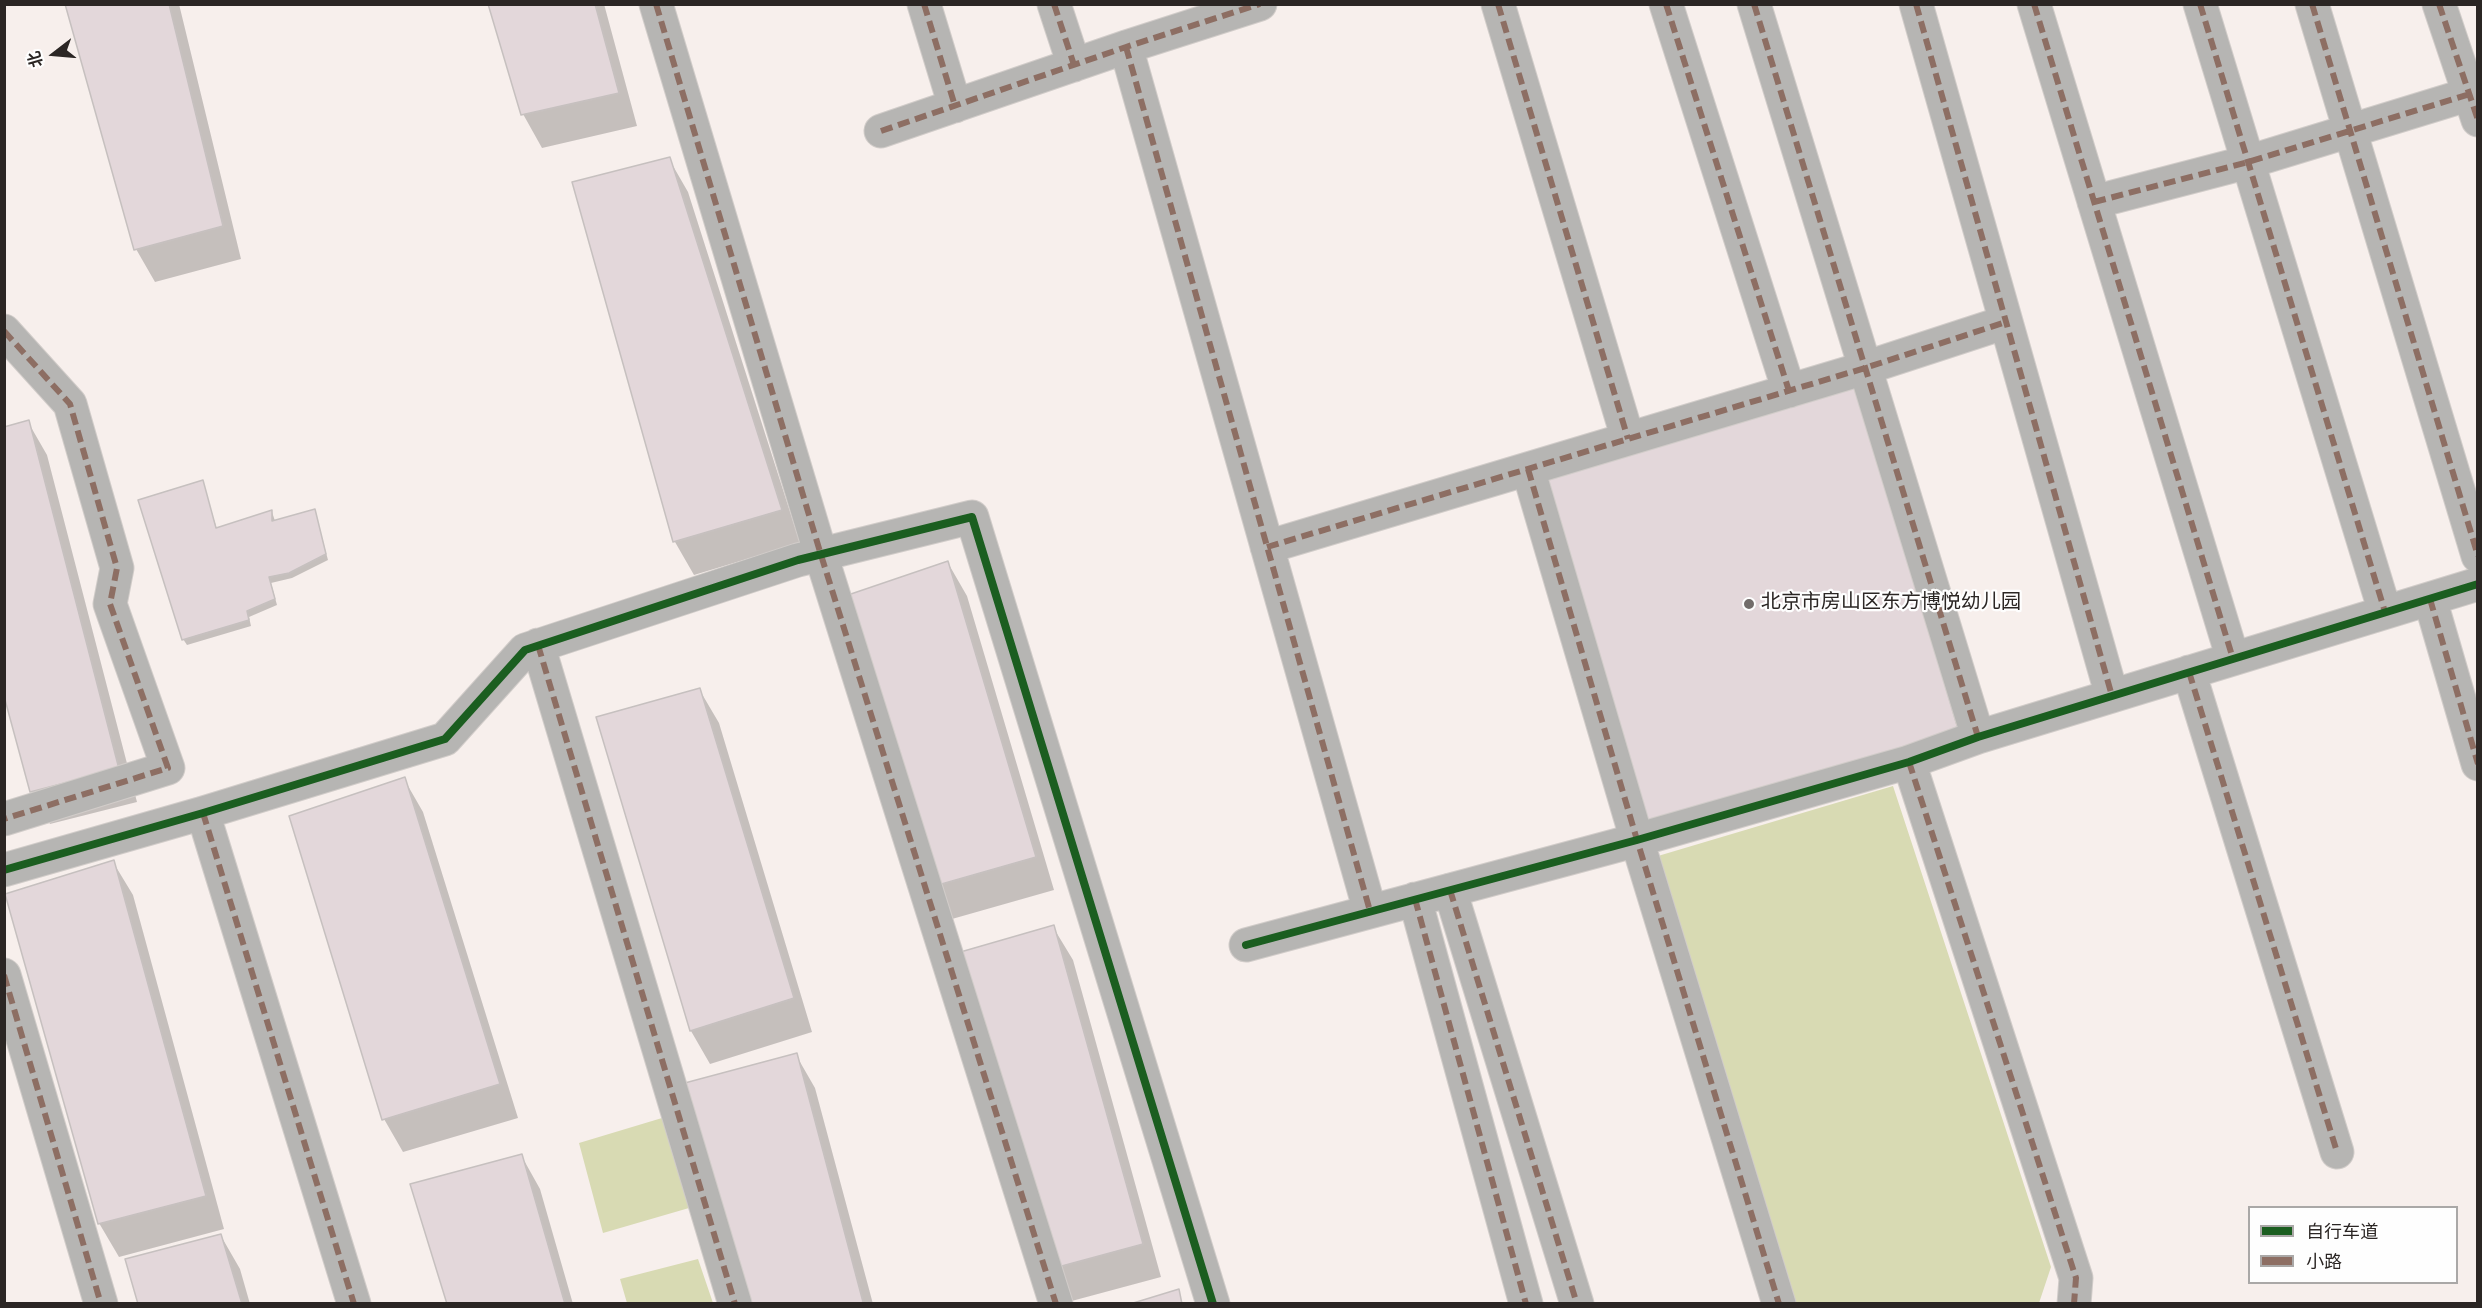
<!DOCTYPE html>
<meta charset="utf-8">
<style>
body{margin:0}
#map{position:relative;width:2482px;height:1308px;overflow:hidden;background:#f7efec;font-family:Overpass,"Noto Sans SC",sans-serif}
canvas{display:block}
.frame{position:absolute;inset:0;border:6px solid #2b2624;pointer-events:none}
.legend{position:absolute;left:2248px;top:1206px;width:210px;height:78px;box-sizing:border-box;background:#fefefe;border:2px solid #aaa8a7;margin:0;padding:8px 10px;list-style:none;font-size:18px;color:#2b2624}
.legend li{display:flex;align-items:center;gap:12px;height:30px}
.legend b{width:30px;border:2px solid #aaa8a7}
.north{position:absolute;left:24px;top:24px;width:60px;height:60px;-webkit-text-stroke:4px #fefefe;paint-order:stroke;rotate:254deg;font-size:16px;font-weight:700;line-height:24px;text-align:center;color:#2b2624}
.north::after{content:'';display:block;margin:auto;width:21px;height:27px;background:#2b2624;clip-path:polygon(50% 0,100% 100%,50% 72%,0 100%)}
</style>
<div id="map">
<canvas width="2482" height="1308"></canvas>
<div class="frame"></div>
<ul class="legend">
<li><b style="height:8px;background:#1b5e20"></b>自行车道</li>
<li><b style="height:8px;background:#8d6e63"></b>小路</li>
</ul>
<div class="north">北</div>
</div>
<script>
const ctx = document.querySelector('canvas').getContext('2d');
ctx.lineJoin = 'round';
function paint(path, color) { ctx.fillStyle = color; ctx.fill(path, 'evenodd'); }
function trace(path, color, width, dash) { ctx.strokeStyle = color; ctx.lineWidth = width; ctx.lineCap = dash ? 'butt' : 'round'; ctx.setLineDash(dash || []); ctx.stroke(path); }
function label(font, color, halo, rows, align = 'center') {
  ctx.font = font + ' Overpass,"Noto Sans SC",sans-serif'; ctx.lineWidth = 4.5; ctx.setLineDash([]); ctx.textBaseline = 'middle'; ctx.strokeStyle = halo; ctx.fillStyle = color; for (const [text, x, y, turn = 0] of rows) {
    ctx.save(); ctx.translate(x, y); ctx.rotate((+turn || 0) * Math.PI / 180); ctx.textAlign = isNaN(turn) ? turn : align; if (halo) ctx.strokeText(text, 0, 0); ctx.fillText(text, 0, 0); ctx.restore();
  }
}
paint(new Path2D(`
 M1893,786L2051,1267L2039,1303H1792L1658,856Z
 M662,1118L689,1208L603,1233L579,1143Z
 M698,1259L713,1303H627L620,1279Z`), '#d8dab3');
paint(new Path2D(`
 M67,4H179L241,259L155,282L136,249Z
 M489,4H604L637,126L542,148L523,114Z
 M669,159L688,192L800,543L694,575L675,542L574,183Z
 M28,422L47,455L137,802L50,824L31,791Z
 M202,482L217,529L272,512L275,521L315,511L328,560L292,578L271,583L277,605L249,617L251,626L187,645L183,639Z
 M948,563L967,596L1054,890L952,919L933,886Z
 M699,689L719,723L812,1032L710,1064L691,1031L598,718Z
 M404,779L423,812L518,1118L403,1152L384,1119Z
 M113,862L133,895L224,1229L119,1257L99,1223Z
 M1053,927L1073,960L1161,1277L1068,1302L1049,1269Z
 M796,1055L815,1088L873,1304H749Z
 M521,1155L540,1189L573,1304H448Z
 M221,1236L240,1269L250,1304H139Z`), '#0003');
const building = new Path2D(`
 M65,4H169L223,226L134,250Z
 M488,4H595L619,93L521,115Z
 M670,157L782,510L673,542L572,182Z
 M1857,383L1959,732L1643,826L1539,477Z
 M29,420L119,769L30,792L4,696V427Z
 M203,480L216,528L272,510V521L315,509L326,554L289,573L269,577L275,599L247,611L249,620L182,640L138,500Z
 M948,561L1036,857L931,887L845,596Z
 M700,688L794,998L690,1031L596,717Z
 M405,777L500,1084L382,1120L289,816Z
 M114,860L206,1196L98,1224L5,894Z
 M1054,925L1143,1244L1047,1270L957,953Z
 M797,1053L863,1302L859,1304H747L681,1084Z
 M522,1154L565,1304H447L410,1184Z
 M221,1234L242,1304H138L125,1259Z
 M1179,1289L1182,1304H1130Z`);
paint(building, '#e3d7da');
trace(building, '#c6c0bf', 1.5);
const minor = new Path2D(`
 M656,4L821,555L1056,1304
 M924,4L955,106
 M1054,4L1074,65
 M1498,4L1628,439
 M1666,4L1789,391
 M1754,4L1978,737
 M1916,4L2112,696
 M2034,4L2233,659
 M2200,4L2385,612
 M2312,4L2478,556
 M2439,4L2478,120
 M1126,47L1370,911
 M881,131L1126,47L1260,4
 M2094,202L2248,162L2470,94
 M4,331L70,404L117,568L110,604L168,768L4,819
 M1528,469L1637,840L1779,1304
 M1267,547L1865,368L2006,322
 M2430,599L2478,764
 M538,645L735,1304
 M2189,672L2337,1152
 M1909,762L2076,1278L2074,1304
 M203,813L354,1304
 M4,870L203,813L445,739L525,650L798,560L972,517L1213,1304
 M1450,890L1577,1304
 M1415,899L1526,1304
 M1246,945L1637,840L1909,762L1978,737L2478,584
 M4,975L101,1304`);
trace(minor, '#d1ccc9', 35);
trace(minor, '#b6b5b3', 33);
trace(new Path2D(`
 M656,4L821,555L1056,1304
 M924,4L955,106
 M1054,4L1074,65
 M1498,4L1628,439
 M1666,4L1789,391
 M1754,4L1978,737
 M1916,4L2112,696
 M2034,4L2233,659
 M2200,4L2385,612
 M2312,4L2478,556
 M2439,4L2478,120
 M1126,47L1370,911
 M881,131L1126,47L1260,4
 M2094,202L2248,162L2470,94
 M4,331L70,404L117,568L110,604L168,768L4,819
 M1528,469L1637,840L1779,1304
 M1267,547L1865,368L2006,322
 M2430,599L2478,764
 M538,645L735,1304
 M2189,672L2337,1152
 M1909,762L2076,1278L2074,1304
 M203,813L354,1304
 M1450,890L1577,1304
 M1415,899L1526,1304
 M4,975L101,1304`), '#8d6e63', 6, [12, 6]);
trace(new Path2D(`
 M4,870L203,813L445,739L525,650L798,560L972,517L1213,1304
 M1246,945L1637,840L1909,762L1978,737L2478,584`), '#1b5e20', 8);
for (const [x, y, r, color] of [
 [1749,604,6,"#726c6a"]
]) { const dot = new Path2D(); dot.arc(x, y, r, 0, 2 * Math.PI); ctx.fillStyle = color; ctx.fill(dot); trace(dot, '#fefefe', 2); }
label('20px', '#2b2624', '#fefefe', [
 ["北京市房山区东方博悦幼儿园",1761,604]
], 'left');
</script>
